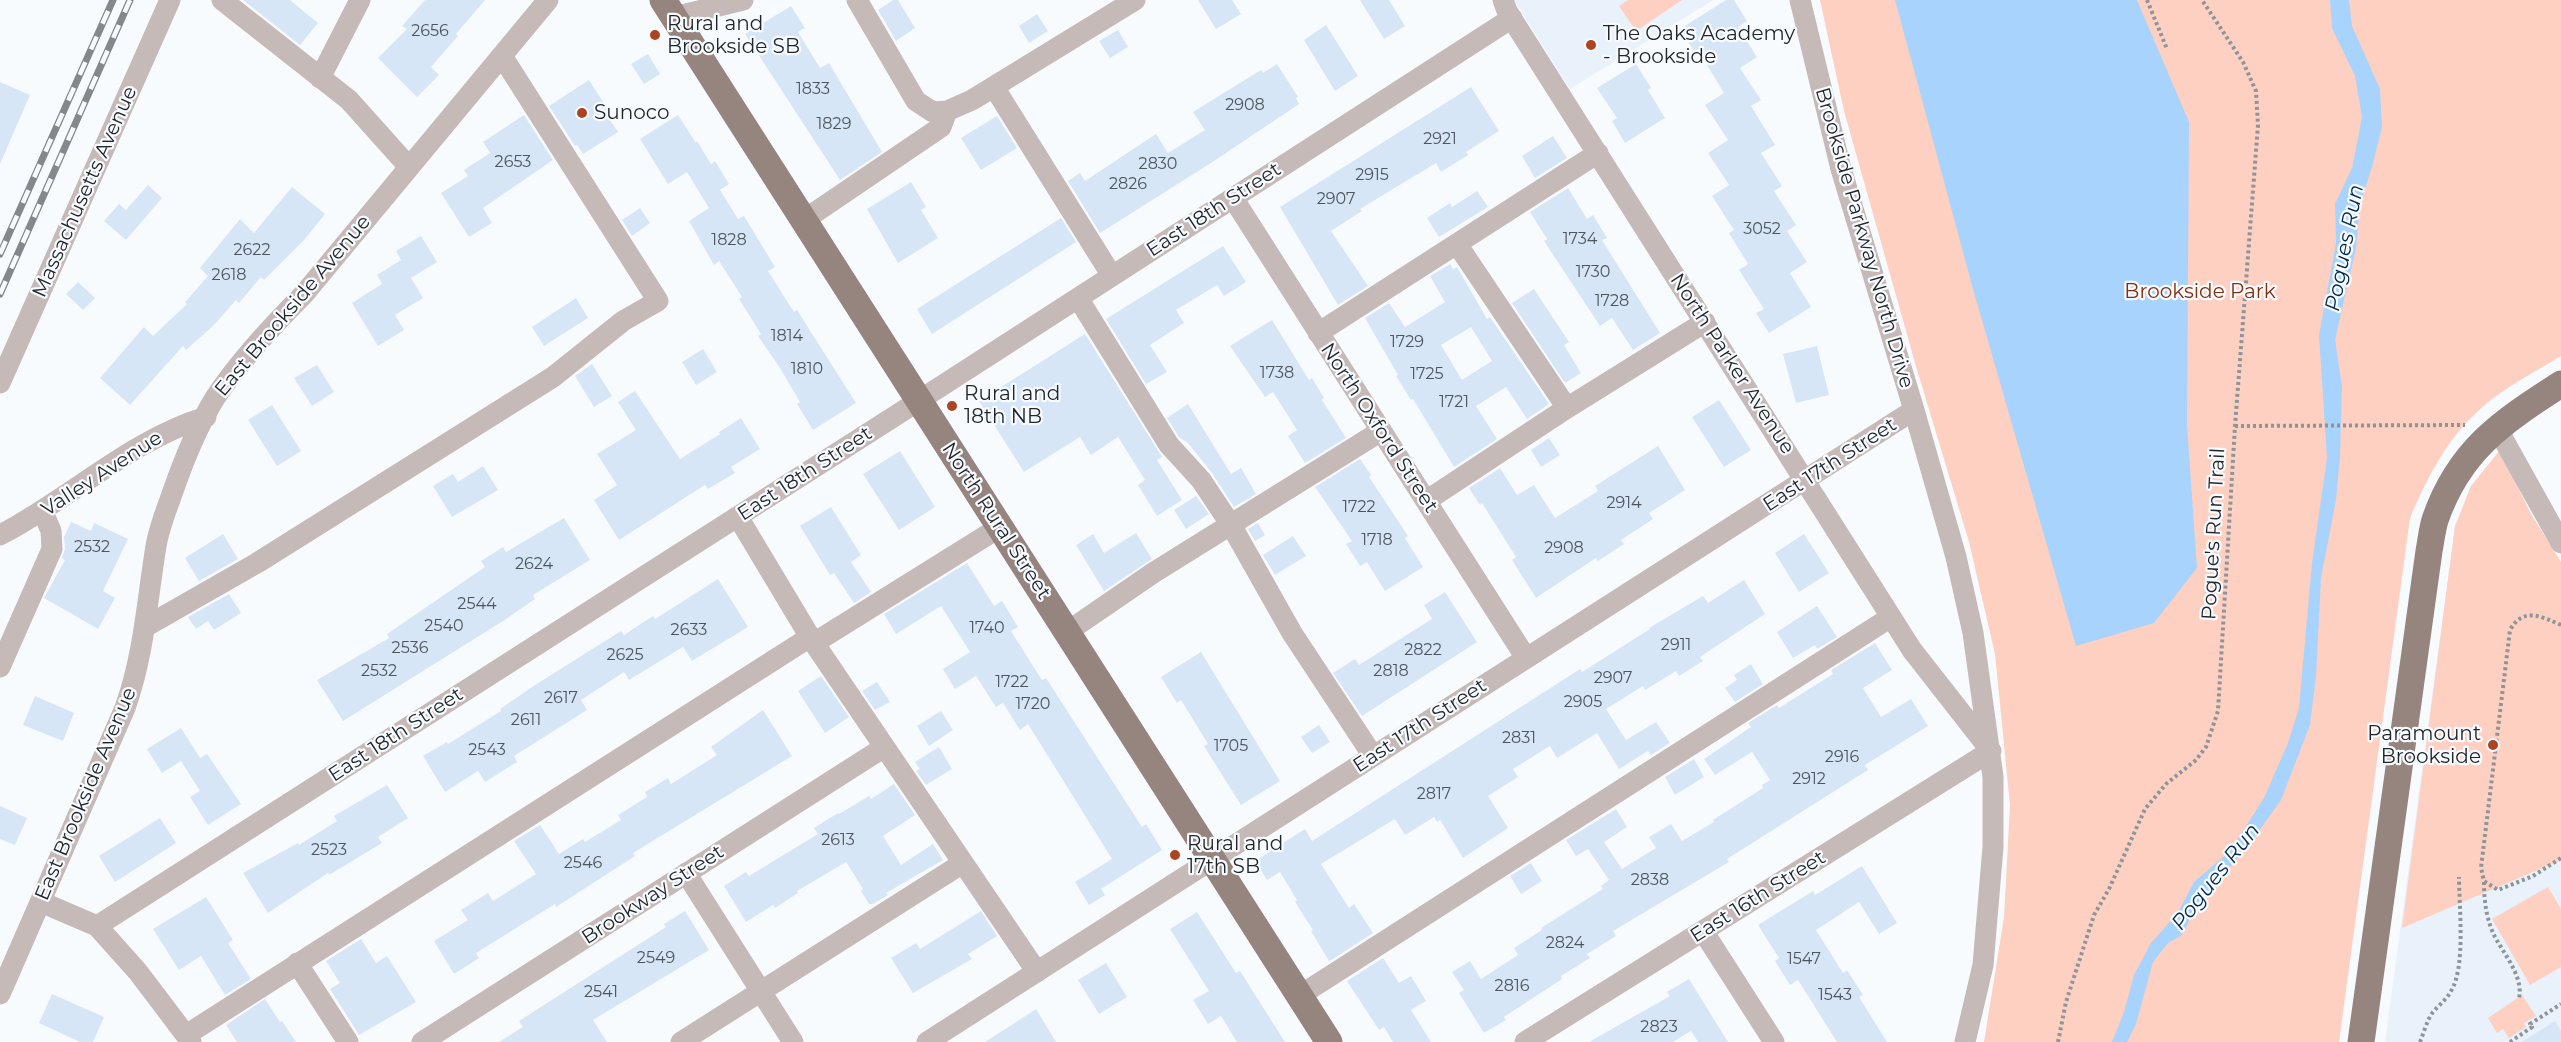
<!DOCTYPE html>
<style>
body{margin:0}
canvas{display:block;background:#f8fbfe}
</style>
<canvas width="2561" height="1042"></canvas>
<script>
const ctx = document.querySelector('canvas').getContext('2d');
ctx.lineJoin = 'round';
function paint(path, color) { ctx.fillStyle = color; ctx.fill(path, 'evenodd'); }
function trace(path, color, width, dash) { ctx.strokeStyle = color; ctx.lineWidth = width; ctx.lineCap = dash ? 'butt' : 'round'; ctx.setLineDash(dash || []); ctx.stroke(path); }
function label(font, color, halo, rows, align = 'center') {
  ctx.font = font + ' Montserrat,sans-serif'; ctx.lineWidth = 4.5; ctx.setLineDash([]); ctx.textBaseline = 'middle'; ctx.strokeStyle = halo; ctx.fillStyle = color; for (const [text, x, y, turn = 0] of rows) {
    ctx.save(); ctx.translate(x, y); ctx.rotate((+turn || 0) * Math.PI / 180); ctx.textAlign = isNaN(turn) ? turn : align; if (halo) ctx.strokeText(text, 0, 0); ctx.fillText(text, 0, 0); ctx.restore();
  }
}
paint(new Path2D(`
 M1514,0H1713L1570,89Z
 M2471,486L2531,514L2561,562V1042H2385L2455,526Z`), '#e9f1fa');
paint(new Path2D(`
 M1628,0H1682L1636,31L1619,6Z
 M1820,0H2561V356C2532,374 2497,391 2473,416C2444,444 2426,481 2410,518L2339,1042H1984L2004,917L2010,805L1995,654L1969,542L1915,363L1844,111Z
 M2500,450L2531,514L2561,562V860L2402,928L2455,526L2471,486Z
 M2548,887L2561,909V967L2530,985L2492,919Z
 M2522,995L2536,1016L2524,1023L2526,1027L2509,1038L2503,1029L2497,1033L2488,1018Z`), '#fed0c2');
paint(new Path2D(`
 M1895,0H2137L2189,122L2187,425L2197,568L2154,623L2076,646L1973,289Z
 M2330,0H2349L2352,26L2380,89L2382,127L2372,167L2360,204L2356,248L2335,340L2342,386L2340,457L2336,500L2321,578L2316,677L2310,725L2281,800L2256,835L2194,911L2182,935L2168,943L2153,962L2136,1024L2127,1042H2112L2124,1012L2134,975L2151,943L2177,914L2194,882L2230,851L2264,798L2288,743L2299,708L2312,563L2327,458L2319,335L2336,243L2335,204L2352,168L2362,117L2355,76L2332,28Z`), '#a8d3fc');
paint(new Path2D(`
 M243,0H290L318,23L300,45Z
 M425,0H485L456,34L458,36L431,67L439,75L417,97L378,58L407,29L402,26Z
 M893,0H898L915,28L896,41L878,10Z
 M1198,0H1232L1241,14L1216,29Z
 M1360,0H1389L1405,26L1384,39Z
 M1726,0H1734L1747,21L1738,27L1757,57L1740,68L1761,100L1751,106L1775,145L1761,153L1782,186L1774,191L1796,225L1787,231L1807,262L1790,273L1811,307L1769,333L1756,313L1764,309L1739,270L1748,264L1729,233L1734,230L1712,196L1729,185L1708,153L1728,140L1705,105L1724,93L1699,52L1696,54L1680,29Z
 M791,6L805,28L798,32L820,68L829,63L882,152L840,180L745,34Z
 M1037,14L1048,31L1029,43L1019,26Z
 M1326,25L1358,76L1335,91L1304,40Z
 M1118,30L1128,47L1110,58L1099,41Z
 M648,54L660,74L644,84L631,64Z
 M1277,64L1298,97L1296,98L1299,104L1211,163L1100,233L1068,181L1080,173L1085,181L1156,134L1168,153L1205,130L1193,112L1261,70L1263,73Z
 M1636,64L1651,88L1648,90L1665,118L1625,143L1612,121L1617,118L1597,88Z
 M589,80L605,105L610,120L618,132L583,154L577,145L575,146L549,106Z
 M0,82L30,95L0,164Z
 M1471,87L1499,131L1466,152L1468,155L1441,172L1436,163L1360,209L1362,211L1331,231L1368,286L1338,305L1280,207Z
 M524,115L553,160L483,208L492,223L469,237L441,193L468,176L464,170L490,153L483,142Z
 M678,115L696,143L697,141L711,164L715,161L729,184L720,190L738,219L744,216L775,267L768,271L794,312L797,310L856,403L813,430L797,404L800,402L780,368L758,336L761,334L739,299L742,297L719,261L714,265L689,221L709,208L687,172L668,184L640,139Z
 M997,116L1017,148L981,170L961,138Z
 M1553,136L1567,158L1535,178L1522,156Z
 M911,182L926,207L921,210L938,238L898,263L867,209Z
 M148,185L162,198L126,240L104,221L119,204L126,210Z
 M292,187L325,214L304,240L264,280L261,277L239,303L236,300L213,326L186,350L183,346L130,405L100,378L144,327L153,336L187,304L185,302L208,276L200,268L240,219L254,233Z
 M1568,188L1587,219L1593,215L1607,238L1602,240L1660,333L1633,350L1612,318L1600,326L1544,241L1547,239L1530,212Z
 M1477,191L1488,207L1439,237L1427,218L1450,203L1452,207Z
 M640,208L650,223L632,236L622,220Z
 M1061,218L1076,242L932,334L917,309Z
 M421,236L437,262L411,278L423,298L395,315L404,330L378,346L352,303L382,284L377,275L401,260L396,251Z
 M1223,246L1246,282L1224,296L1217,285L1176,310L1184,323L1150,345L1167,372L1146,384L1106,319Z
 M1450,264L1453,269L1457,267L1487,319L1490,317L1549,404L1527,419L1506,387L1476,406L1497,439L1454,467L1413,399L1411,400L1396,376L1398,375L1365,318L1389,303L1405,327L1445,302L1430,276ZM1471,327L1492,361L1462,380L1441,345Z
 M78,282L95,298L83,310L66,294Z
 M1534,289L1569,342L1564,345L1581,373L1565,383L1512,303Z
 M576,298L588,318L544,346L532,327Z
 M1272,320L1309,380L1312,378L1324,398L1322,400L1346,438L1305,463L1288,436L1297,430L1273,392L1265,397L1230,346Z
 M1085,334L1162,457L1157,460L1182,500L1157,516L1138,485L1145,480L1118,437L1091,455L1080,437L1024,472L979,401Z
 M1817,346L1829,395L1796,403L1783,354Z
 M703,349L717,372L696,385L682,362Z
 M592,364L612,396L594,407L575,376Z
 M317,365L334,392L312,406L294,378Z
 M635,391L680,459L720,434L719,432L741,418L760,449L731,467L735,473L708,489L705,485L619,540L594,500L617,485L597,454L636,430L618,402Z
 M1719,400L1751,450L1724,467L1692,417Z
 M1188,404L1231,474L1241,468L1256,494L1234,507L1212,473L1188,443L1179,437L1167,418Z
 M272,405L301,451L277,466L248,420Z
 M1549,438L1560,455L1541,467L1531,450Z
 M1658,446L1685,490L1649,513L1653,519L1621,540L1624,544L1598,561L1596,558L1536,598L1512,560L1516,557L1482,503L1480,505L1469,488L1500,468L1517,495L1534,485L1555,518L1598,491L1595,486Z
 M900,451L935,507L899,530L863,474Z
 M1360,459L1371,475L1369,477L1408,536L1405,538L1423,567L1385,591L1367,562L1360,566L1346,544L1352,541L1315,487Z
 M483,466L498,490L452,517L433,486L453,474L458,482Z
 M1196,496L1209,514L1186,529L1174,510Z
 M831,507L861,555L851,562L871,592L854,603L834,573L830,575L800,526Z
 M564,518L590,560L533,595L535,599L503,621L343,721L317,680L389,638L387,634L485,567L481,561L503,547L506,552Z
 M71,522L91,531L94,523L128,539L103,591L115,598L98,629L44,598L65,560L62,558L65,549L64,537Z
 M1258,523L1265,535L1255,541L1248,529Z
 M1136,533L1152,559L1104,591L1076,545L1093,534L1104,553Z
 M223,534L238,559L199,581L185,558Z
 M1804,534L1829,573L1799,592L1775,553Z
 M1293,536L1306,556L1275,575L1263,555Z
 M967,563L994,606L1002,601L1018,627L1011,631L1042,680L1046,678L1142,827L1146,824L1162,850L1101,889L1105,895L1089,905L1075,882L1112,859L1028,724L1020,730L1003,703L996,707L976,676L955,689L943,669L970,652L941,606L896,634L884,614Z
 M718,579L748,627L692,661L683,647L629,680L624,672L581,700L587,710L514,756L517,762L485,782L478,771L445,792L423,756L447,742L448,744L501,711L500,709L535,685L621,631L624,635L653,616L655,619Z
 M1744,580L1765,614L1700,657L1703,661L1679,676L1676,671L1645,690L1643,686L1606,709L1626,740L1656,722L1670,743L1651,755L1648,751L1619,769L1597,733L1557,758L1550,746L1513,769L1518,777L1488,796L1508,828L1463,858L1440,820L1437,822L1434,817L1405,835L1395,819L1321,864L1349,908L1354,904L1373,933L1333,959L1329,961L1311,931L1313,930L1295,902L1297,900L1280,872L1267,880L1255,861L1305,829L1312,841L1580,669L1582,672L1650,629L1649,628L1703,596L1708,603Z
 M1445,592L1477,642L1362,716L1333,673L1355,659L1359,665L1432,619L1424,605Z
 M229,594L241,613L214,630L208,621L196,629L188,617Z
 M1817,606L1837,637L1817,649L1815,645L1793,658L1777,632Z
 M1875,643L1892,670L1863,688L1881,717L1911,699L1928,726L1865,765L1868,770L1727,859L1729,862L1613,931L1616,936L1587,954L1590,958L1561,976L1562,979L1504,1017L1506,1020L1484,1033L1459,993L1464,990L1452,972L1470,961L1481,979L1518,955L1514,948L1542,930L1541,928L1603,889L1601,886L1609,880L1588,849L1576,856L1566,840L1616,809L1627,827L1604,842L1622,869L1656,848L1649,837L1671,824L1682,841L1714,822L1713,820L1763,788L1762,785L1770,780L1752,752L1715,775L1704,759L1751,727L1748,723L1777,705L1779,708L1833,674L1831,670Z
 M1201,652L1280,781L1241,805L1204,746L1208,744L1181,700L1177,703L1161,677Z
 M1751,664L1763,684L1735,702L1725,688L1737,680L1734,675Z
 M821,676L849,717L825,733L798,691Z
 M877,682L890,702L875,710L862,691Z
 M35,696L74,713L63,741L23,725Z
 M763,710L792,756L633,853L635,856L556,907L555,904L476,953L479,958L454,974L434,941L468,920L461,910L488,893L493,901L536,874L514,841L540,825L559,854L583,839L585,842L621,820L618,815L647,797L645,792L668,778L671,784L717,755L711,747Z
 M941,711L953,730L929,746L917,726Z
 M1319,725L1330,742L1312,753L1301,737Z
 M181,728L200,758L207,754L241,804L208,825L190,797L200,791L181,761L162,773L147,749Z
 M939,747L952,769L926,785L916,771L920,769L915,762Z
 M1694,759L1704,777L1675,795L1665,777Z
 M894,784L915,815L883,836L901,865L933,844L943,860L886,893L888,895L873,904H869L861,891L863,889L846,862L797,891L798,893L775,908L773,905L746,922L724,886L746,872L749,876L818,834L814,828L838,813L839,814L869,796L871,799Z
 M387,785L408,818L378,837L382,843L329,875L328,873L268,913L243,873L298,843L299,845L337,821L334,816Z
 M0,806L27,818L15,845L0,839Z
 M160,818L176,843L115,882L99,856Z
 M1531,863L1542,881L1521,894L1510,876Z
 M1862,866L1897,923L1879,934L1859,902L1816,930L1843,973L1847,970L1863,995L1859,997L1887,1042H1837L1798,980L1790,985L1775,961L1779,958L1758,925L1813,891L1815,895Z
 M206,897L233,940L228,943L251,979L225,995L201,956L179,970L153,929Z
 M685,911L709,950L593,1020L607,1042H499L523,1027L519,1021L666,927L664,924Z
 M981,911L997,936L968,954L972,959L913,993L891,958L916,943L920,949Z
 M1197,912L1236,973L1240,971L1285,1042H1237L1221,1016L1208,1024L1193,1000L1209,991L1170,929Z
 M361,939L376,963L387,956L416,1002L359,1035L330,989L340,983L326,961Z
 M1383,958L1399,983L1411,976L1426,1001L1411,1010L1431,1042H1393L1384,1027L1379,1030L1347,981Z
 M1106,963L1127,997L1099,1014L1078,980Z
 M1689,979L1728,1042H1698L1691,1031L1673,1042H1589L1670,996L1667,992Z
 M52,994L104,1017L93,1042H80L39,1023Z
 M265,999L280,1022L282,1021L296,1042H237L226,1025Z
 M1036,1009L1056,1042H985L1010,1026Z
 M2555,1021L2561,1031V1042H2522Z`), '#d6e6f6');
trace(new Path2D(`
 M2147,0L2167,49
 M2235,426L2465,425
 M2561,625C2541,616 2523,607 2510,630L2481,868L2484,881L2498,890L2533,876L2561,858
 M2484,882C2484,900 2486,916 2493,933C2502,952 2524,976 2519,998
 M2058,1042L2066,1002L2094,915L2109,889L2145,809L2166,784L2196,760L2206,747L2218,711L2235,426L2258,125L2256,91L2243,62L2202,0
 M2420,1042C2424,1032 2427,1020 2433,1012C2439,1005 2447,999 2451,991C2466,967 2459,906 2459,877
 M2510,1042L2532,1027L2530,1024L2561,1004`), '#8f9498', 4, [3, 3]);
trace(new Path2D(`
 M222,0L349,100L409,167
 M857,0L916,101L933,112L947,111L972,100L1135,0
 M1503,0L1507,11L1912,650L1991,751L1525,1042
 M1800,0L1841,169L1914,410L1956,557L1973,633L1993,777V847L1983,965L1965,1042
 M674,17L743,0
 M320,78L360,0
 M994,87L1112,276
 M1233,198L1526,658
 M804,220L941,127L947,111
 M1457,244L1567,408
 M1078,298L1169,445L1201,480L1231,525L1292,633L1373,756
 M1318,333L1598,153
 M0,383L170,0
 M2497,428L2561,543
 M1426,501L1567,408L1705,322
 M738,517L810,637L1037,972
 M0,535C70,499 130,440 206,417
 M145,627L257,563L553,377L623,321L658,301L502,56
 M1067,632L1153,573L1381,431
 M814,643L1000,527
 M0,667L52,549L51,531L43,512
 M686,873L793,1042
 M41,902L97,926L138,972L191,1042
 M97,926L895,416L1512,18
 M1703,931L1774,1042
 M297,963L348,1042
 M0,994L125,708C144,655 147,601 156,546C159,528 166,511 172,494C183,462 197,427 215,398C240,360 272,326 304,294L548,0
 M1299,996L1891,617
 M186,1035L810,637
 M422,1042L883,748
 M681,1042L963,863
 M927,1042L1914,410`), '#c5bab7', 21);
trace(new Path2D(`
 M663,0L1329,1042
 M2361,1042L2429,551C2431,541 2432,530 2435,520C2459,450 2502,422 2561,384`), '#96847f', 27);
const rail = new Path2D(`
 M0,254L113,0
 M0,294L130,0`);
trace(rail, '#83888c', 7);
trace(rail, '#f8fbfe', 4.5, [14]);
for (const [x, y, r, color] of [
 [655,35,6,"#ab4421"],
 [1591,45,6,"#ab4421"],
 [582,113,6,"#ab4421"],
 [952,406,6,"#ab4421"],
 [2493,745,6,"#ab4421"],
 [1175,855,6,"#ab4421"]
]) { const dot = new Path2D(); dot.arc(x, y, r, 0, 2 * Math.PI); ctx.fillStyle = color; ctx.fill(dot); trace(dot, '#f8fbfe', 2); }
label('16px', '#4d555e', null, [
 ["2656",430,31],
 ["1833",813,89],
 ["2908",1245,105],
 ["1829",834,124],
 ["2921",1440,139],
 ["2653",513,162],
 ["2830",1158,164],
 ["2915",1372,175],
 ["2826",1128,184],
 ["2907",1336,199],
 ["3052",1762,229],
 ["1734",1580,239],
 ["1828",729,240],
 ["2622",252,250],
 ["1730",1593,272],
 ["2618",229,275],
 ["1728",1612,301],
 ["1814",787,336],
 ["1729",1407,342],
 ["1810",807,369],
 ["1738",1277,373],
 ["1725",1427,374],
 ["1721",1454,402],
 ["2914",1624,503],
 ["1722",1359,507],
 ["1718",1377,540],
 ["2532",92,547],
 ["2908",1564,548],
 ["2624",534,564],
 ["2544",477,604],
 ["2540",444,626],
 ["1740",987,628],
 ["2633",689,630],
 ["2911",1676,645],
 ["2536",410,648],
 ["2822",1423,650],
 ["2625",625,655],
 ["2532",379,671],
 ["2818",1391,671],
 ["2907",1613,678],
 ["1722",1012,682],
 ["2617",561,698],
 ["2905",1583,702],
 ["1720",1033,704],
 ["2611",526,720],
 ["2831",1519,738],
 ["1705",1231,746],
 ["2543",487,750],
 ["2916",1842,757],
 ["2912",1809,779],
 ["2817",1434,794],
 ["2613",838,840],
 ["2523",329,850],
 ["2546",583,863],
 ["2838",1650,880],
 ["2824",1565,943],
 ["2549",656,958],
 ["1547",1804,959],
 ["2816",1512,986],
 ["2541",601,992],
 ["1543",1835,995],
 ["2823",1659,1027]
]);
label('20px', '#1f252b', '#f8fbfe', [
 ["Rural and",667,24],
 ["Brookside SB",667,47],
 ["The Oaks Academy",1603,34],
 ["- Brookside",1603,57],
 ["Sunoco",594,113],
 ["Rural and",964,394],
 ["18th NB",964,417],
 ["Paramount",2481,734,"right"],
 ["Brookside",2481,757,"right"],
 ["Rural and",1187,844],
 ["17th SB",1187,867]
], 'left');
label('20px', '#1f252b', '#f8fbfe', [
 ["Massachusetts Avenue",85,192,-66],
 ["East 18th Street",1214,210,-33],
 ["Brookside Parkway North Drive",1864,238,74],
 ["East Brookside Avenue",293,306,-50],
 ["North Parker Avenue",1732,364,57],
 ["North Oxford Street",1379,428,57],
 ["East 17th Street",1830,465,-33],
 ["Valley Avenue",102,474,-33],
 ["East 18th Street",805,474,-33],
 ["North Rural Street",996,521,57],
 ["Pogue's Run Trail",2214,534,-87],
 ["East 17th Street",1420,726,-33],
 ["East 18th Street",396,735,-33],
 ["East Brookside Avenue",86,794,-67],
 ["Brookway Street",653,895,-33],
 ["East 16th Street",1758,897,-32]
]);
label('20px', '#822f12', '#f8fbfe', [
 ["Brookside Park",2200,292]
]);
label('italic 21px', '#032c4c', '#f8fbfe', [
 ["Pogues Run",2345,248,-79],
 ["Pogues Run",2216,877,-52]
]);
</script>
